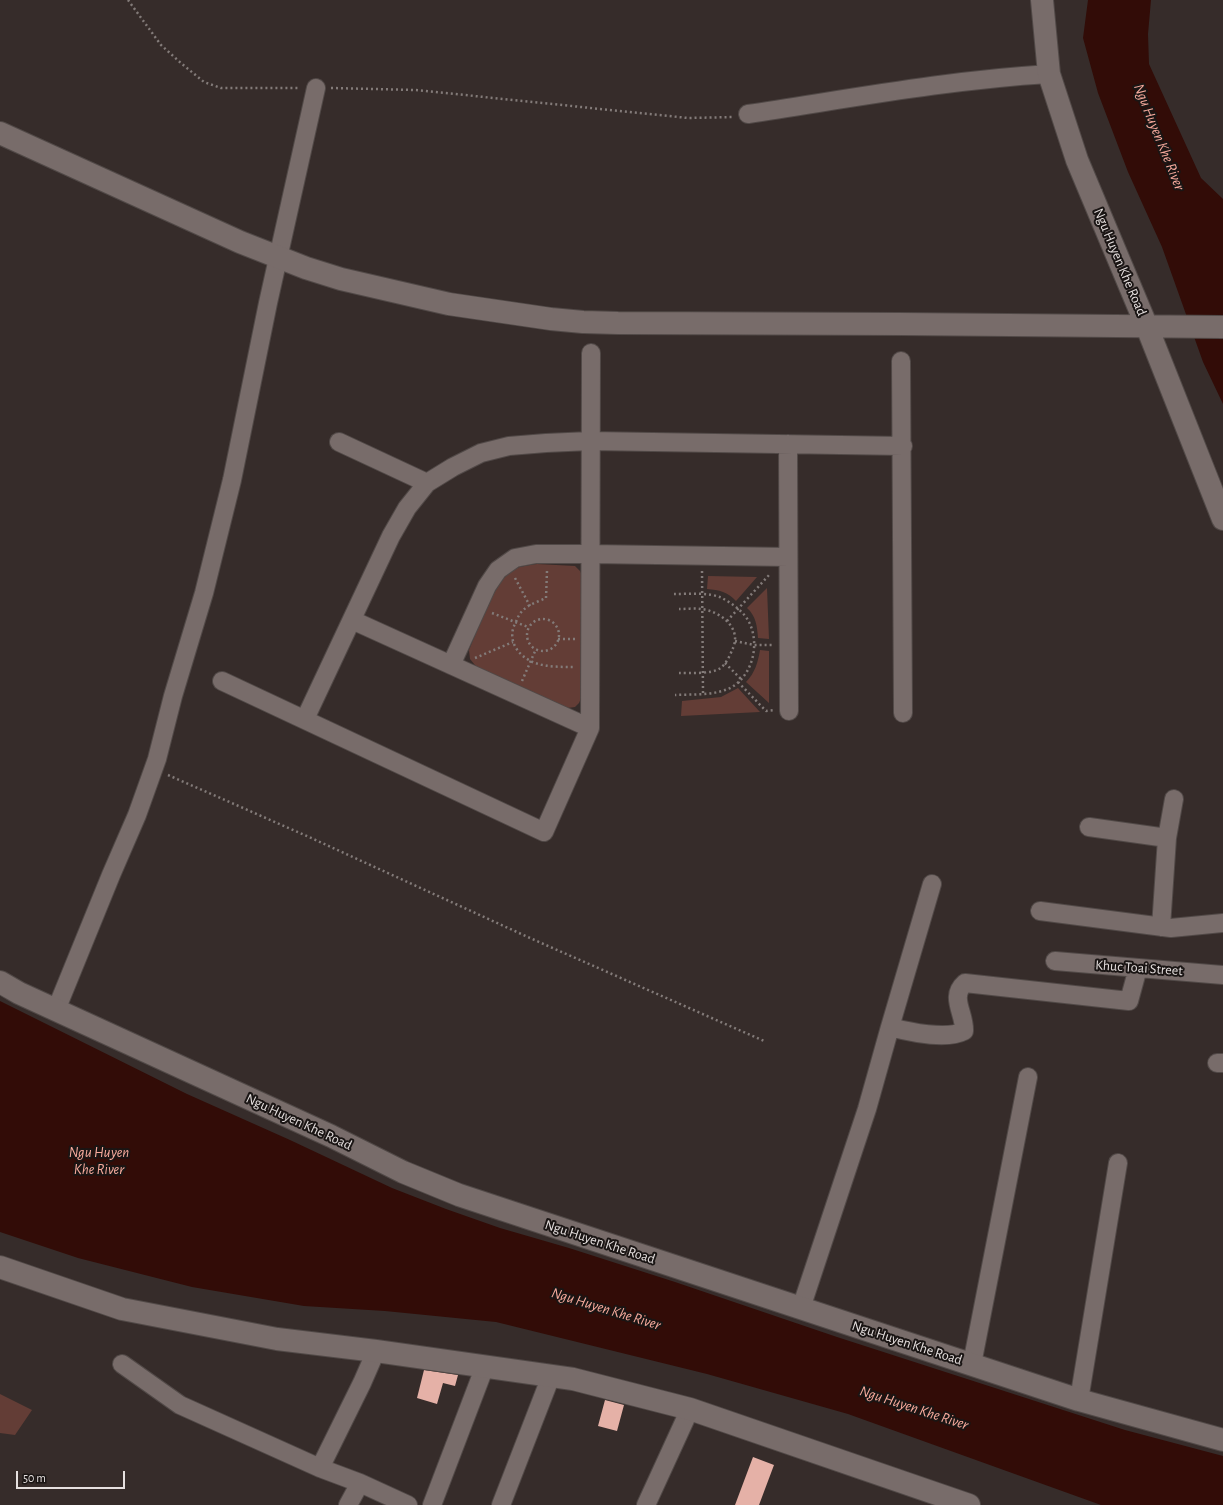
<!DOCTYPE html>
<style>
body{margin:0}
#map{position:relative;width:1223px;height:1505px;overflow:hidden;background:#362c2a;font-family:"Alegreya Sans",sans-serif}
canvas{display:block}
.scale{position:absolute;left:16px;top:1471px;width:109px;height:18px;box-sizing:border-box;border:2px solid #e6e0df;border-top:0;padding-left:5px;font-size:12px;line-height:14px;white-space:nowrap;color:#e6e0df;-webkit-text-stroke:3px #1a1514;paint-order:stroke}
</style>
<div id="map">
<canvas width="1223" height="1505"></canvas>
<div class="scale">50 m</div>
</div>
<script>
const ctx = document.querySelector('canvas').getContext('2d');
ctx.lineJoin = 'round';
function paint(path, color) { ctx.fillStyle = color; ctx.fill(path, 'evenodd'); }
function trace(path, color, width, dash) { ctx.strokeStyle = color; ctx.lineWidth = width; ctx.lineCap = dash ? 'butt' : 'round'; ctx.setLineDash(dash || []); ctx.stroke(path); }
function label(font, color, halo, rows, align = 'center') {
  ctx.font = font + ' "Alegreya Sans",sans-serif'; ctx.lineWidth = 4; ctx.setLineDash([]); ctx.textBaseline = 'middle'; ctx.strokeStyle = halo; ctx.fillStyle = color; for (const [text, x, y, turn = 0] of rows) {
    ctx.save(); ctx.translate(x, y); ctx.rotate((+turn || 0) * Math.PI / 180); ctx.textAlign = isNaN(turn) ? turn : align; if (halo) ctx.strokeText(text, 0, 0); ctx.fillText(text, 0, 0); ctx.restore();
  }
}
paint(new Path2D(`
 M537,564L575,566L580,571L584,579L582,696L579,703L575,707L560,709L479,670L470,659L469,650C478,630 495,577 516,568C522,566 530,565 537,564Z
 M708,576L757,577L736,601C728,592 719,590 707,589Z
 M767,588L769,639L758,638C757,626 756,616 747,608Z
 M760,650L769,651V703L746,682C755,673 758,662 760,650Z
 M738,688L760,712L681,716L682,701L721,697Z
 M0,1394L32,1410L15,1435L0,1433Z`), '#633d36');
paint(new Path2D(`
 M1088,0H1151L1148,34L1149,64L1201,178L1223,199V404L1203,362L1162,247L1128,172L1098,93L1083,38Z
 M0,1001L187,1094L290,1140L392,1188L446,1209L500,1228L569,1248L675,1282L837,1337L1125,1430L1223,1456V1505H1101L848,1414L707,1374L496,1322L385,1311L304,1306L192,1287L78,1258L0,1232Z`), '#320c07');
paint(new Path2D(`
 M424,1370L458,1375L455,1386L443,1383L437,1404L417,1398Z
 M605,1400L624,1405L617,1431L598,1426Z
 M753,1457L774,1465L759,1505H735Z`), '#e5b1a7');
const street = new Path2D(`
 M748,114C848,99 948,80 1049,74
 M901,361L903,713
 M339,442L427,483
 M788,444L789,711
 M352,620L590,728
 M451,665L487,586L498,570L515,558L536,554H591L788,557
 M222,681L544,832L590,728L591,353
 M305,719L391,536L407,508L427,483L453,467L481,453L509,446L546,443L590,441L903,446
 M1089,827L1167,838L1174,799
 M1040,911L1171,928L1223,923
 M1161,927L1167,838
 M1055,961L1223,975
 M56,1010L111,875L137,815L157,759L173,696L204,593L232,480L268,303L316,88
 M890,1027L932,884
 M1217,1063H1223
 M801,1308L867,1109L890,1027C909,1032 947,1040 964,1031C965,1013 949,997 965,983L1129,1001L1138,968
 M122,1364L180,1405L320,1468L360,1483L408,1505
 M972,1364L1028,1077
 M1079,1400L1118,1163
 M320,1468L362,1383L376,1351
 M348,1505L360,1483
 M432,1505L485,1366
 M501,1505L551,1376
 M646,1505L690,1409`);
const secondary = new Path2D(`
 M1042,0L1049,74L1077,160L1147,327L1223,519
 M0,133L240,242L306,268L341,279L449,304L551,319L583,322L618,323L901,324L1223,327
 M0,982L19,993L331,1136L403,1172L459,1195L1079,1400L1223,1440
 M0,1267L122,1309L277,1339L376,1351L573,1379L690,1409L969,1505`);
trace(street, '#514947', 20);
trace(secondary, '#514947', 24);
trace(new Path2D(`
 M128,0L161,45L182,64L204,82L221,88H300
 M331,88L416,90L688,118L734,117
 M547,571L546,598C540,601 532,603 527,607C521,611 518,616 516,622C506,639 517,656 535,663C547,667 561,667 574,667
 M702,571L703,694
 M515,578L530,606
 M674,594C689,594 709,592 722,598C733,604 744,612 749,622C760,644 753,674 732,687C715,696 693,694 675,695
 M492,613L528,627
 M527 635a16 16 0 1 1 32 0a16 16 0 1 1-32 0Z
 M727,621L770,574
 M558,639H575
 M735,641L754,645H773
 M475,658L513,642
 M725,663L741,679
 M679,673C690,673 710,674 719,669C726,665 730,655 733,648C742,628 720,611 701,609C694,608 686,609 679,609
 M522,681L536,649
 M738,682L766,711L775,710
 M168,775L309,837L530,938L764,1041`), '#837b79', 2.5, [2, 3]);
trace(street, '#786c6a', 18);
trace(secondary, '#786c6a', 22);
label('14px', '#e6e0df', '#1a1514', [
 ["Ngu Huyen Khe Road",1120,262,67],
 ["Khuc Toai Street",1139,968,4],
 ["Ngu Huyen Khe Road",299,1122,25],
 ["Ngu Huyen Khe Road",600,1242,18],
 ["Ngu Huyen Khe Road",907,1343,18]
]);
label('italic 15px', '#f8ab9d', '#1a1514', [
 ["Ngu Huyen Khe River",1159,137,68],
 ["Ngu Huyen",99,1152],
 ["Khe River",99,1169],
 ["Ngu Huyen Khe River",606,1309,17],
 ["Ngu Huyen Khe River",914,1408,18]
]);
</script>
